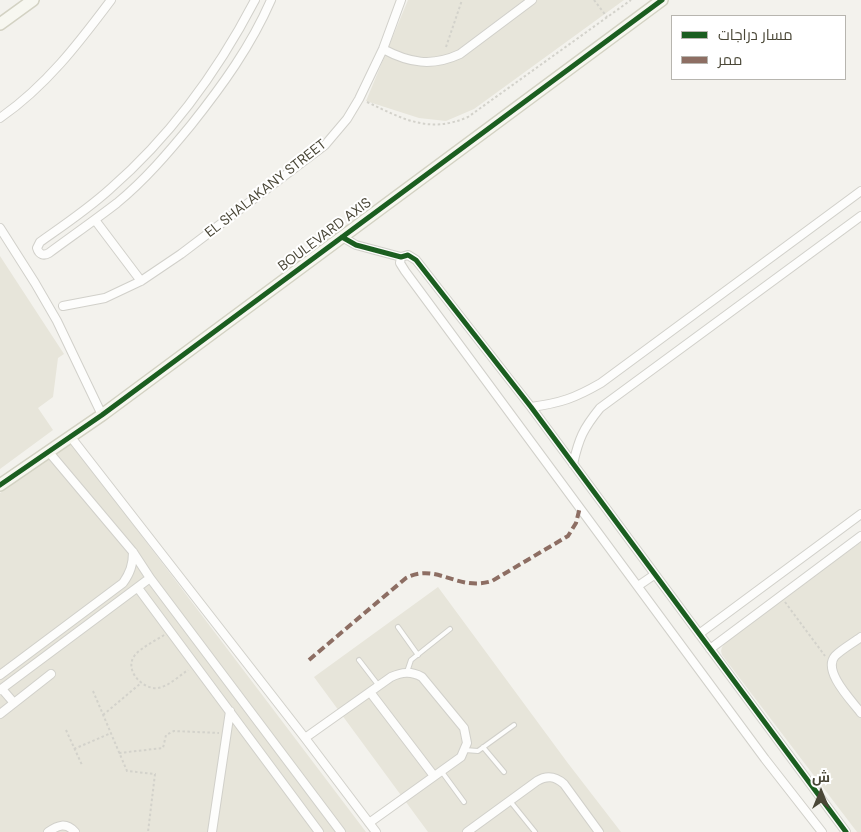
<!DOCTYPE html>
<meta charset="utf-8">
<style>
body{margin:0}
#map{position:relative;width:861px;height:832px;overflow:hidden;background:#f3f2ed;font-family:"DM Sans",Cairo,sans-serif}
canvas{display:block}
.legend{position:absolute;left:671px;top:15px;width:175px;height:65px;box-sizing:border-box;background:#fff;border:1px solid #b7b5af;margin:0;padding:6px 9px;list-style:none;font-size:15px;color:#4a4737}
.legend li{display:flex;align-items:center;gap:10px;height:25px}
.legend b{width:25px;border:1px solid #b7b5af}
.north{position:absolute;left:796px;top:767px;width:50px;height:50px;-webkit-text-stroke:4px #fff;paint-order:stroke;rotate:0deg;font-size:14px;font-weight:700;line-height:20px;text-align:center;color:#4a4737}
.north::after{content:'';display:block;margin:auto;width:18px;height:22px;background:#4a4737;clip-path:polygon(50% 0,100% 100%,50% 72%,0 100%)}
</style>
<div id="map">
<canvas width="861" height="832"></canvas>
<ul class="legend">
<li><b style="height:6px;background:#1b5e20"></b>مسار دراجات</li>
<li><b style="height:6px;background:#8d6e63"></b>ممر</li>
</ul>
<div class="north">ش</div>
</div>
<script>
const ctx = document.querySelector('canvas').getContext('2d');
ctx.lineJoin = 'round';
function paint(path, color) { ctx.fillStyle = color; ctx.fill(path, 'evenodd'); }
function trace(path, color, width, dash) { ctx.strokeStyle = color; ctx.lineWidth = width; ctx.lineCap = dash ? 'butt' : 'round'; ctx.setLineDash(dash || []); ctx.stroke(path); }
function label(font, color, halo, rows, align = 'center') {
  ctx.font = font + ' "DM Sans",sans-serif'; ctx.lineWidth = 4; ctx.setLineDash([]); ctx.textBaseline = 'middle'; ctx.strokeStyle = halo; ctx.fillStyle = color; for (const [text, x, y, turn = 0] of rows) {
    ctx.save(); ctx.translate(x, y); ctx.rotate((+turn || 0) * Math.PI / 180); ctx.textAlign = isNaN(turn) ? turn : align; if (halo) ctx.strokeText(text, 0, 0); ctx.fillText(text, 0, 0); ctx.restore();
  }
}
paint(new Path2D(`
 M408,0H624L474,109L446,121L419,118L366,101Z
 M0,256L64,354L58,358L53,397L38,408L53,430L0,469Z
 M72,441L138,531L366,832H0V493Z
 M861,542V832H857L722,655L721,651L722,647L727,640Z
 M438,587L567,762L621,832H428L314,677Z`), '#e7e5da');
const lane = new Path2D(`
 M398,627L418,655
 M359,660L379,686
 M407,672L411,660L450,629
 M483,747L504,772
 M465,750L478,751L514,725
 M442,772L464,802
 M510,801L535,832`);
const street = new Path2D(`
 M255,0C218,71 171,136 110,189C88,209 64,225 40,242L37,248C39,255 44,256 49,253C72,236 95,220 117,203C145,180 168,153 191,125C222,86 251,46 271,0
 M383,49C409,63 432,67 460,54L532,0
 M0,118C46,86 78,44 111,0
 M95,220L141,281
 M0,228L35,283L57,321L102,415
 M342,237L356,245L401,257L408,255L416,260L531,407L846,832
 M401,257L400,263L405,271L765,759L822,832
 M63,306L105,298L141,281L181,254L325,145L347,119L359,99L383,49L401,0
 M531,407C561,403 575,398 601,383L861,191
 M70,436L305,738L376,832
 M48,451L133,552L150,578L341,832
 M573,464C579,438 583,429 600,408L861,216
 M638,586L654,575
 M138,588L319,832
 M699,634L861,514
 M861,637C853,643 842,649 835,656C822,671 852,701 861,713
 M710,649L861,536
 M0,675L123,583C130,573 133,565 133,552
 M2,689L14,703
 M0,690L150,578
 M370,692L434,776
 M0,714L51,674
 M305,738L391,677C402,672 411,671 422,677L464,728L467,743L461,757L369,823
 M48,832C58,825 66,822 75,832
 M212,832L230,711
 M467,832L537,781C547,775 555,776 564,784L599,832`);
const secondary = new Path2D(`
 M0,24L33,0
 M0,485L102,415L662,0`);
trace(lane, '#d1d0ca', 6);
trace(street, '#d1d0ca', 10);
trace(secondary, '#d3d2c3', 14);
trace(new Path2D(`
 M594,0L607,17
 M446,47L462,0
 M367,102C403,119 429,134 468,117L631,0
 M785,602L825,656
 M164,635C155,641 142,647 135,655C123,670 143,690 158,688C169,686 179,676 188,670
 M93,691L127,771L155,774L148,832
 M103,715L141,683
 M66,730L82,765
 M74,749L111,733
 M119,753L163,748L166,735L174,731L219,733`), '#d3d2cb', 2, [2.5, 2.5]);
trace(lane, '#fdfdfc', 4);
trace(street, '#fdfdfc', 8);
trace(secondary, '#f7f7f0', 11);
trace(new Path2D(`
 M309,660L406,578C437,562 457,592 492,581L568,536L576,523L580,507`), '#8d6e63', 4, [8, 4]);
trace(new Path2D(`
 M342,237L356,245L401,257L408,255L416,260L531,407L846,832
 M0,485L102,415L662,0`), '#1b5e20', 5);
label('14px', '#4a4737', '#fff', [
 ["EL SHALAKANY STREET",266,189,-38],
 ["BOULEVARD AXIS",325,235,-37]
]);
</script>
